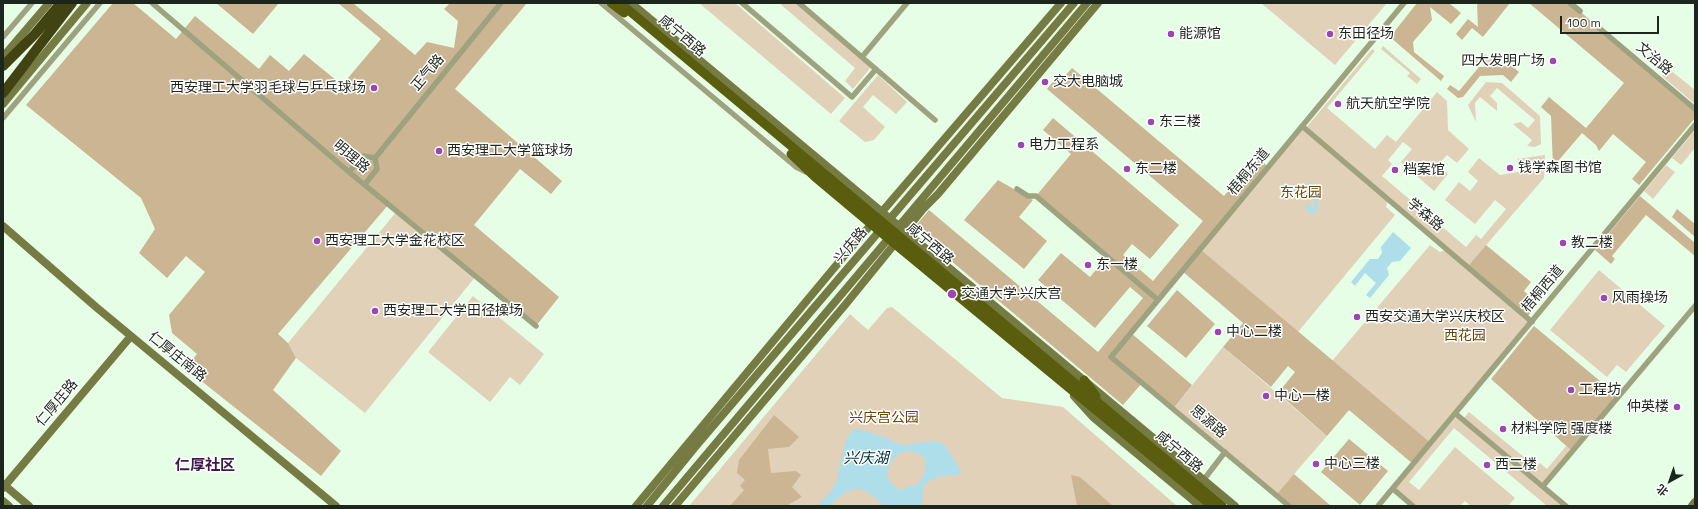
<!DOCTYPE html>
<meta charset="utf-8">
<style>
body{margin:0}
#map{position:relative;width:1698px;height:509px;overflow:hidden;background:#e5fee5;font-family:"Space Grotesk","Noto Sans SC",sans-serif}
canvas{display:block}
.frame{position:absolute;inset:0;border:4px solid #1d261d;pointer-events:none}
.north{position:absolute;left:1650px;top:461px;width:40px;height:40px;-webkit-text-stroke:3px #fff;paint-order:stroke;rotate:220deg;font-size:11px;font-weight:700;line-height:16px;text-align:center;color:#1d261d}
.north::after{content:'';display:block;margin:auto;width:14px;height:18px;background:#1d261d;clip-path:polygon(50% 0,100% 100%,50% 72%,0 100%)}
.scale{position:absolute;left:1560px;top:16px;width:99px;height:18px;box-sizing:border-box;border:2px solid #1d261d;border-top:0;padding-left:5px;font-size:12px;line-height:14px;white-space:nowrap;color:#1d261d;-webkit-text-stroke:3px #fff;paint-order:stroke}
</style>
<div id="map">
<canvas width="1698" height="509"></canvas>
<div class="frame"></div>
<div class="north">北</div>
<div class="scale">100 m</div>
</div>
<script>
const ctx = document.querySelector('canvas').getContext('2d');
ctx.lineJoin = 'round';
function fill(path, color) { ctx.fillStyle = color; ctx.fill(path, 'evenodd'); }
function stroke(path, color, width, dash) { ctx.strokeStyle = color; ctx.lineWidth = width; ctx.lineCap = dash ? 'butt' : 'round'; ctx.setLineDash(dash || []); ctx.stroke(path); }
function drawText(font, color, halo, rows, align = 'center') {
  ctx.font = font + ' "Space Grotesk","Noto Sans SC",sans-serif'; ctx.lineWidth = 3; ctx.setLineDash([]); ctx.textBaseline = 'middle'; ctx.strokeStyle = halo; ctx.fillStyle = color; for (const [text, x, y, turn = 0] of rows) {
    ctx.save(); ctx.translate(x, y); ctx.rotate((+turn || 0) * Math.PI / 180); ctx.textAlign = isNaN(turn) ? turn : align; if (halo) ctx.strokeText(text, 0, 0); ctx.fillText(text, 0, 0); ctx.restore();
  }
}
const green = new Path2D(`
 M699,3H735L845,98L831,114Z
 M779,3H799L872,66L853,89L845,81L855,68Z
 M1261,3H1387L1335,65Z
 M1383,46L1421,79L1417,84L1407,76L1410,73L1381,49Z
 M1372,49L1375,51L1327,108L1375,149L1387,135L1396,142L1437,92L1447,101L1448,130L1469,149L1457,163L1447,155L1438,165L1448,174L1434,191L1401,162L1412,149L1403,142L1388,160L1392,164L1382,176L1466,247L1476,235L1481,239L1506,209L1495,200L1475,224L1445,200L1459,182L1470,191L1478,181L1468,172L1479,158L1500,175L1530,170L1517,159L1545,155L1544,178L1468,266L1532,322L1431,443L1332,361L1430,245L1440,252L1447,249L1388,200L1386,207L1395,215L1298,332L1201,250L1302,126L1305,129Z
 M1485,54L1489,57L1492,55L1495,57L1497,55L1502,59L1499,62L1477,64L1471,59L1474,55L1477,58L1480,55L1483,57Z
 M1669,69L1695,90V104L1662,76Z
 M878,75L907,102L896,114L873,95L863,107L885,127L874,140L865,142L839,121Z
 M1486,82L1502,83L1540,116L1541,144L1535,147L1527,146L1532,140L1513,124L1521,122L1528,128L1535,120L1497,88L1490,96L1497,103V111L1480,97L1475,103L1476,122L1468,105Z
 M1695,130V148L1681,165L1672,158Z
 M1666,165L1675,172L1653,199L1644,191Z
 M397,211L476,276L365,413L296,358L288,343Z
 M1599,270L1665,326L1626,372L1617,365L1607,377L1550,330Z
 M473,296L544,354L520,385L510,377L490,402L428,352Z
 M892,307L1002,398L1063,407L1177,506H689L850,314L868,330L887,308Z
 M1223,347L1327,436L1276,495L1173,409Z
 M1469,412L1536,467L1540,463L1547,469L1566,446L1572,451L1543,486L1566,506H1547L1454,428L1409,482L1419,490L1455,447L1515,498L1508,506H1471L1465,501L1460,506H1413L1393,489L1458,415L1463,419Z`);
const forest = new Path2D(`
 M113,3H133L176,39L195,16L259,69L270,55L289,71L304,54L342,85L381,39L338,3H353L415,55L427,42L454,48L458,21L444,9L450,3H527L455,89L562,181L551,194L520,169L474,225L559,297L536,326L389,204L278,334L288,343L296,358L273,390L341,451L321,476L185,368L197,354L172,333L169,315L205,272L186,256L167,278L139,253L155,229L141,198L26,105Z
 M216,3H279L253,34Z
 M1417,3H1449L1461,13L1451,24L1430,7L1432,20L1413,42L1414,52L1444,76L1441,81L1390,37Z
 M1479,3H1510L1483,37L1472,28L1462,40L1456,34L1468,19L1478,27L1477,5Z
 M1529,3H1570L1695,109V118L1639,185L1632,179L1646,162L1613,134L1599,151L1596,145L1582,133L1553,167L1551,116L1541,107L1549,97L1586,128L1624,83Z
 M1512,66L1519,72L1511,82L1503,75L1480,76L1463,97L1458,98L1447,89L1450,85L1459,91L1479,67Z
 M1072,68L1224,196L1258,157L1268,167L1200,249L1431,443L1413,464L1349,410L1327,436L1278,393L1295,372L1288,366L1271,387L1223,347L1243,323L1182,271L1131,333L1192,385L1173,409L1142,383L1123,405L913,229L929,210L1098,352L1143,298L1130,287L1095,328L1038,280L1061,253L1090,277L1107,257L1036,196L1071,154L1043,130L1053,118L1179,225L1150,259L1132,244L1123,255L1153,281L1203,221L1047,89L1058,76L1062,79Z
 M998,180L1033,200L1019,217L1047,241L1024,269L964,220Z
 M1640,196L1695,243V256L1646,215L1612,256L1615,259L1611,264L1595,250Z
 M1677,209L1695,224V237L1672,217Z
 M1486,245L1531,282L1524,291L1538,304L1527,317L1468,266Z
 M1177,290L1215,324L1186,358L1147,326Z
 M1534,326L1618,396L1572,451L1491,379Z
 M774,415L799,437L789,447L768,449L771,473L796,471L801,475L792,487L802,497L786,506H730L744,490L740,486L745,480L737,473L739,460Z
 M1349,439L1388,471L1360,505L1321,472Z
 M1294,474L1331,506H1289L1276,495Z
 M1071,475L1080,477L1113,506H1077Z`);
const water = new Path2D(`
 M1311,182L1315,184V194L1319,200L1317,210L1313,214L1309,213L1305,208L1308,202L1311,208H1314C1316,198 1307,195 1307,186Z
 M1393,232L1411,248L1400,261L1392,262L1387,268L1389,275L1370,298L1366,295L1376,283L1365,273L1355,286L1351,282L1370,259H1378L1382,253L1381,247Z
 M855,429L866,431L894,441L893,443L905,445L929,441L940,442L945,445L961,471L959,474C947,477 930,474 924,487C922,493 923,500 922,506H883C862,483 851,484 830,506H817C822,500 830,494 834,487C842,472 840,439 855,429ZM908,451L921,455L925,459V472L918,484L899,490L887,479C888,464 893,454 908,451Z`);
const street = new Path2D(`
 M152,3L349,172L536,326
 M601,3L796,167L806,172
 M742,3L852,97L876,69
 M799,3L935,120
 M1570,3L1580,11
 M1598,27L1695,109
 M3,37L32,3
 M862,57L907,3
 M3,118L100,3
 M1302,126L1532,322
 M375,158L501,3
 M349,172L363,156L375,158L377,169L365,184
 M1017,189L1028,196H1036L1158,300
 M1456,414L1566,506
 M1202,482L1225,452
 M1543,486L1695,306
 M1393,489L1413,506
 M1289,506L1111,357L1404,3
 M1378,506L1695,125`);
const secondary = new Path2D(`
 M631,3L1235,506
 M3,57L49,3
 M3,104L87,3
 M3,226L96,307L336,506
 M1074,396L1094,418L1200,506
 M3,484L29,506
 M3,488L131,336
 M3,501L9,506
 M636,506L844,256L1061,3
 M647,506L696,446L1074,3
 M663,506L1087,3
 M675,506L845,305L923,209L938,194L1098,3
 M1692,506L1695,502`);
const primary = new Path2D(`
 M611,3L624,13
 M620,3L1222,506
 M791,154L815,177L895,244L1212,506
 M1084,380L1096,396`);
const highway = new Path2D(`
 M3,66L35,34L61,3
 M3,93L72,3`);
const markers = [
 [1171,34,4,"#9b46b4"],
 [1330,34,4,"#9b46b4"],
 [1553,61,4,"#9b46b4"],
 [1045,82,4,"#9b46b4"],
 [374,88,4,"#9b46b4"],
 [1338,104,4,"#9b46b4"],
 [1151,122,4,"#9b46b4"],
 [1021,145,4,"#9b46b4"],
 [439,151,4,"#9b46b4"],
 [1510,168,4,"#9b46b4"],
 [1127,169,4,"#9b46b4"],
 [1395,170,4,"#9b46b4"],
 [317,241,4,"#9b46b4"],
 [1563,243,4,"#9b46b4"],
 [1088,265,4,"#9b46b4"],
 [952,294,5,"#9b46b4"],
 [1604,298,4,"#9b46b4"],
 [375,311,4,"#9b46b4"],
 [1357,317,4,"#9b46b4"],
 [1218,332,4,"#9b46b4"],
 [1571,390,4,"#9b46b4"],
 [1266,396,4,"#9b46b4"],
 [1677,407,4,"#9b46b4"],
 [1503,429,4,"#9b46b4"],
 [1316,464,4,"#9b46b4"],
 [1487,465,4,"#9b46b4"]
];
const poiNames = [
 ["能源馆",1179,34],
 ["东田径场",1338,34],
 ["四大发明广场",1545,61,"right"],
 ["交大电脑城",1053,82],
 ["西安理工大学羽毛球与乒乓球场",366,88,"right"],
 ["航天航空学院",1346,104],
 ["东三楼",1159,122],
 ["电力工程系",1029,145],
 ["西安理工大学篮球场",447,151],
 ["钱学森图书馆",1518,168],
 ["东二楼",1135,169],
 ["档案馆",1403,170],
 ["西安理工大学金花校区",325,241],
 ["教二楼",1571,243],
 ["东一楼",1096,265],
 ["交通大学·兴庆宫",961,294],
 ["风雨操场",1612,298],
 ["西安理工大学田径操场",383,311],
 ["西安交通大学兴庆校区",1365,317],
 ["中心二楼",1226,332],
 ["工程坊",1579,390],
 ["中心一楼",1274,396],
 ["仲英楼",1669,407,"right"],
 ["材料学院 强度楼",1511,429],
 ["中心三楼",1324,464],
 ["西二楼",1495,465]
];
const streetNames = [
 ["咸宁西路",682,36,40],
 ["文治路",1654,59,40],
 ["正气路",428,73,-50],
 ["明理路",351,157,40],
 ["梧桐东道",1249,172,-50],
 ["学森路",1425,215,40],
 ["咸宁西路",930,244,40],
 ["兴庆路",851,246,-50],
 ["梧桐西道",1543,289,-50],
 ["仁厚庄南路",177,357,39],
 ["仁厚庄路",57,403,-50],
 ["思源路",1208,422,40],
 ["咸宁西路",1179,452,40]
];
const parkNames = [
 ["东花园",1301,193],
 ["西花园",1465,336],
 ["兴庆宫公园",884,418]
];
const waterNames = [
 ["兴庆湖",866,459]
];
const neighbourhoodNames = [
 ["仁厚社区",205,466]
];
fill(green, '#e2d1b9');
fill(forest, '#ccb593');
fill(water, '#addeea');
stroke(street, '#9fa27e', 5.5);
stroke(secondary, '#767a43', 8);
stroke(primary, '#5a5d0d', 9);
stroke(highway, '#414313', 10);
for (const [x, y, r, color] of markers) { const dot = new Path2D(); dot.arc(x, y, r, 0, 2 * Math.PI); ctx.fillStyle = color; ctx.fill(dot); stroke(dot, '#fff', 1.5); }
drawText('14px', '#1d261d', '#fff', poiNames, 'left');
drawText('14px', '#1d261d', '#fff', streetNames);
drawText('14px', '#67470b', '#fff', parkNames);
drawText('italic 15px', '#003039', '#fff', waterNames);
drawText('bold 15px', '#40184c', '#fff', neighbourhoodNames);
</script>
